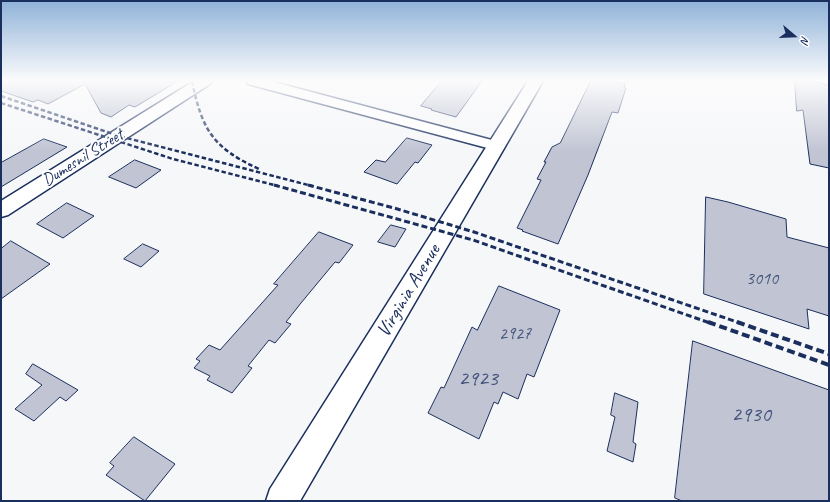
<!DOCTYPE html>
<style>
body{margin:0}
#map{position:relative;width:830px;height:502px;overflow:hidden;background:#f6f7f9;font-family:Caveat,sans-serif}
canvas{display:block}
.frame{position:absolute;inset:0;border:2px solid #1b2f5e;pointer-events:none}
.north{position:absolute;left:774px;top:16px;width:40px;height:40px;-webkit-text-stroke:3px #fff;paint-order:stroke;rotate:109deg;font-size:11px;font-weight:700;line-height:16px;text-align:center;color:#1b2f5e}
.north::after{content:'';display:block;margin:auto;width:14px;height:18px;background:#1b2f5e;clip-path:polygon(50% 0,100% 100%,50% 72%,0 100%)}
</style>
<div id="map">
<canvas width="830" height="502"></canvas>
<div class="frame"></div>
<div class="north">N</div>
</div>
<script>
const ctx = document.querySelector('canvas').getContext('2d');
ctx.lineJoin = 'round';
function fill(path, color) { ctx.fillStyle = color; ctx.fill(path, 'evenodd'); }
function stroke(path, color, width, dash) { ctx.strokeStyle = color; ctx.lineWidth = width; ctx.lineCap = dash ? 'butt' : 'round'; ctx.setLineDash(dash || []); ctx.stroke(path); }
function drawText(font, color, halo, rows, align = 'center') {
  ctx.font = font + ' Caveat,sans-serif'; ctx.lineWidth = 4; ctx.setLineDash([]); ctx.textBaseline = 'middle'; ctx.strokeStyle = halo; ctx.fillStyle = color; for (const [text, x, y, turn = 0] of rows) {
    ctx.save(); ctx.translate(x, y); ctx.rotate((+turn || 0) * Math.PI / 180); ctx.textAlign = isNaN(turn) ? turn : align; if (halo) ctx.strokeText(text, 0, 0); ctx.fillText(text, 0, 0); ctx.restore();
  }
}
const building = new Path2D(`
 M1,81H178L135,107L129,105L111,117L101,113L85,84L48,104L38,100L33,102L1,91Z
 M442,81H482L456,117L431,110L432,109L421,106Z
 M591,81H612L625,84L624,87L626,88L618,113L612,112L588,175L558,244L522,231L523,230L517,228L541,180L537,179L546,162H544L552,147L560,143Z
 M795,81H810L829,85V168L810,164L803,110L797,111Z
 M407,138L432,145L418,163L415,162L397,184L364,172L376,160L385,162Z
 M44,139L67,147L1,187V163Z
 M135,160L161,170L136,188L109,177Z
 M706,197L728,202L786,219L787,237L829,248V316L807,309L809,329L704,294Z
 M67,203L94,216L63,238L37,224Z
 M391,225L406,229L395,247L378,242Z
 M319,232L353,245L339,263L335,262L301,303L286,322L291,324L275,343L269,340L248,366L252,368L232,393L207,380L210,376L194,368L200,361L196,359L209,345L220,350L278,285L274,284Z
 M11,241L50,264L1,299V249Z
 M143,244L159,251L141,267L124,259Z
 M499,286L560,310L534,377L527,374L518,399L503,392L498,404L494,402L479,439L428,413L441,387L444,388L472,327L477,330Z
 M693,341L829,390V501H682L675,498Z
 M33,364L78,390L66,401L60,397L34,421L15,409L42,385L26,374Z
 M615,393L638,402L633,442L636,444L633,462L607,451L615,417L611,415Z
 M134,437L175,464L145,501L106,475L114,466L110,463Z`);
const minor = new Path2D(`
 M247,81H270L503,143L505,146L503,149L497,151L491,149L248,84Z`);
const major = new Path2D(`
 M194,81H212L210,84L8,215L1,217V201Z
 M528,81H543L300,501H266L270,489Z`);
const railFar2 = new Path2D(`
 M192,81C202,130 213,148 259,169
 M1,96L119,136L312,186
 M1,103L173,159L278,186`);
const railFar1 = new Path2D(`
 M274,185L473,240L710,323
 M308,185L394,208L474,232L740,323`);
const rail = new Path2D(`
 M708,322L829,365
 M737,322L829,354`);
const farStreetnames = [
 ["Dumesnil Street",83,158,-32]
];
const numberNames = [
 ["3010",762,279],
 ["2927",515,334]
];
const streetNames = [
 ["Virginia Avenue",409,291,-59]
];
const nearNumbernames = [
 ["2923",478,379],
 ["2930",751,415]
];
fill(building, '#c0c4d3');
stroke(building, '#1b2f5e', 1);
stroke(minor, '#1b2f5e', 3);
stroke(major, '#1b2f5e', 3);
fill(minor, '#fff');
fill(major, '#fff');
stroke(railFar2, '#1b2f5e', 2.5, [4.5, 2.5]);
stroke(railFar1, '#1b2f5e', 3, [6, 3]);
stroke(rail, '#1b2f5e', 4, [8, 4]);
const sky = ctx.createLinearGradient(0, 0, 0, 152);
sky.addColorStop(0, '#8fb2d8');
sky.addColorStop(0.53, '#fbfbfc');
sky.addColorStop(1, '#fbfbfc00');
ctx.fillStyle = sky;
ctx.fillRect(0, 0, 830, 152);
drawText('17px', '#1b2f5e', '#fff', farStreetnames);
drawText('18px', '#44547b', null, numberNames);
drawText('20px', '#1b2f5e', '#fff', streetNames);
drawText('22px', '#44547b', null, nearNumbernames);
</script>
